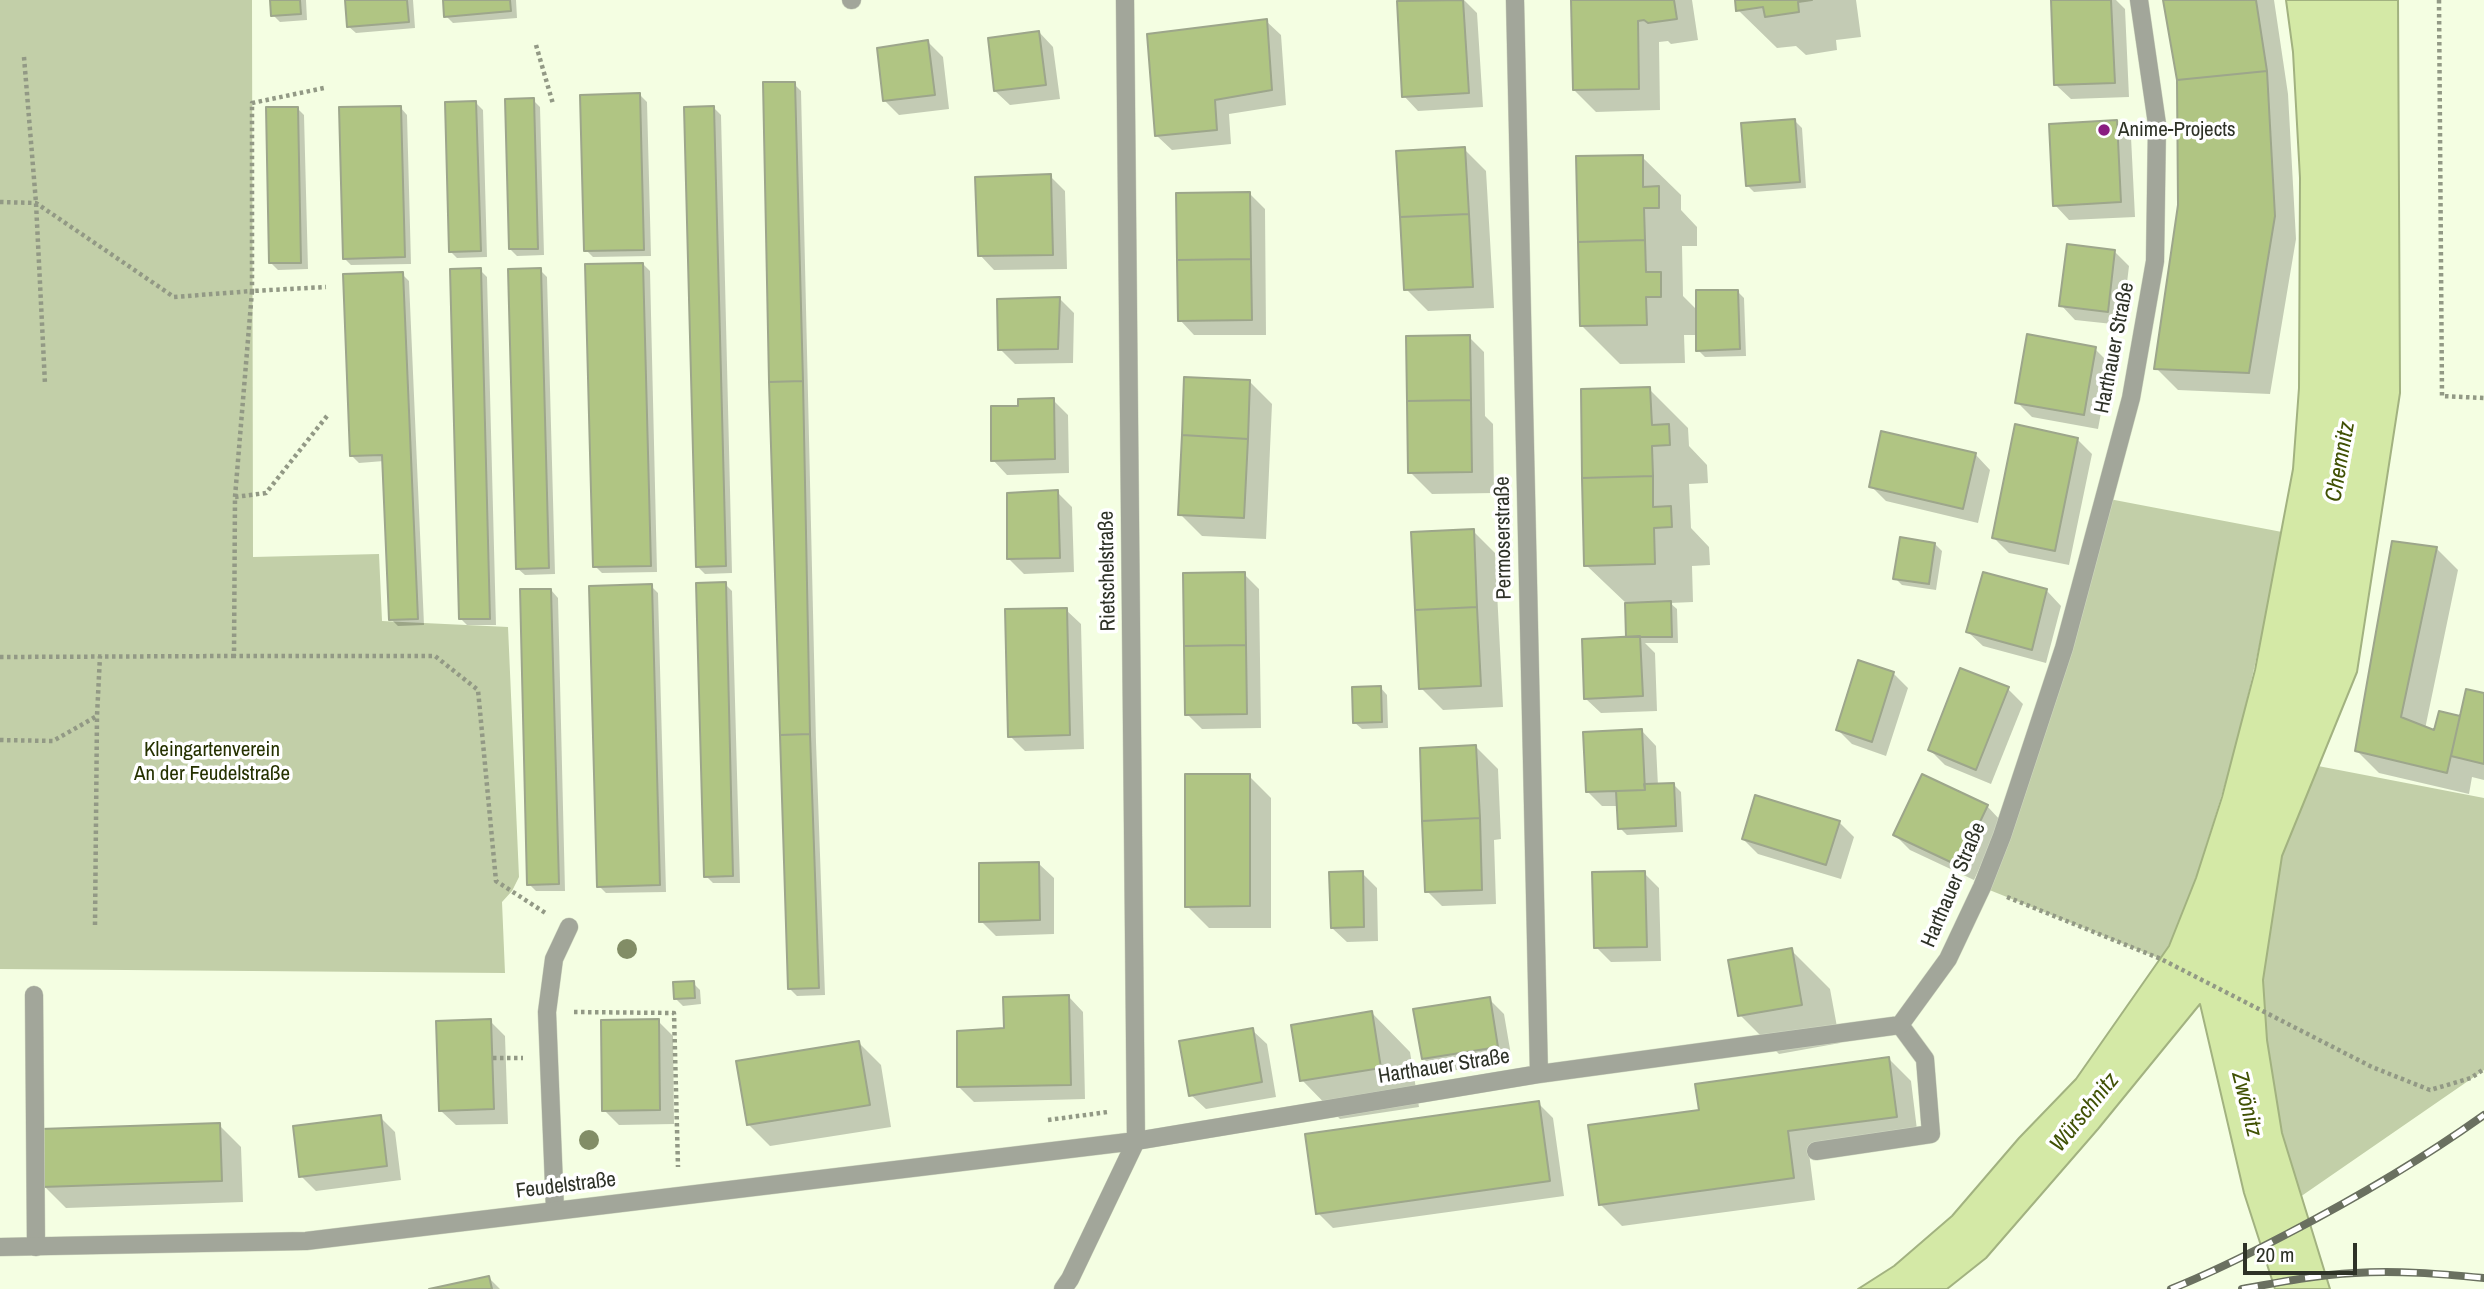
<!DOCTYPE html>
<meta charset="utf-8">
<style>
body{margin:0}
#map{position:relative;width:2484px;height:1289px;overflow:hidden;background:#f4fee2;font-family:"Archivo Narrow",sans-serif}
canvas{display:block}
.scale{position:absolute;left:2243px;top:1243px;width:114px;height:32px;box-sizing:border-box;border:4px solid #2e3227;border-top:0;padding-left:9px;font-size:21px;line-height:24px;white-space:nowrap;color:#2e3227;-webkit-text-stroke:5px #fff;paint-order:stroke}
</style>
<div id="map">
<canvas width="2484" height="1289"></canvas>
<div class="scale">20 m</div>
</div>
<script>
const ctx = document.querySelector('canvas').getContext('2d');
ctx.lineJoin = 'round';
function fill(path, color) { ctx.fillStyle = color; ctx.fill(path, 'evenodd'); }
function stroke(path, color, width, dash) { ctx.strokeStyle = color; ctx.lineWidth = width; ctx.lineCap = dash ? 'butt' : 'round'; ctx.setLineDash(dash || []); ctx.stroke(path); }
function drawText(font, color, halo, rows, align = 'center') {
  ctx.font = font + ' "Archivo Narrow",sans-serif'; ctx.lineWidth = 7; ctx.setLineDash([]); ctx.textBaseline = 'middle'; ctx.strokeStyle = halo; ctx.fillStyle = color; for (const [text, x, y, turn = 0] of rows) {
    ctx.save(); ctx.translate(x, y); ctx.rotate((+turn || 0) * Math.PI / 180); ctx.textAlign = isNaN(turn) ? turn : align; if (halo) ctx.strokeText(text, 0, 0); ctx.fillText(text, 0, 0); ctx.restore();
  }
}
const green = new Path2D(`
 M0,0H252L253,557L379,554L382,621L508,627L519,877L512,891L502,902L505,973L0,969Z
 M2104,498L2282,532C2262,636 2241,739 2208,839C2195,880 2184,922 2161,959L1982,887Z
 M2318,766L2484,798V1070L2300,1197L2282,1133L2267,1040L2263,980L2282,856Z`);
const water = new Path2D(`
 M2286,0H2398L2400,393L2357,672L2282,856L2263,980L2267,1040L2282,1133L2330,1289H2275L2244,1193L2200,1004L2098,1129L1986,1258L1947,1289H1858L1894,1266L1952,1216L2019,1138L2076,1079L2169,946L2196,878L2222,797L2255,670L2293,469L2299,388L2300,178L2293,52Z`);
const shadow = new Path2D(`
 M272,0H306L307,20L280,22L273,15Z
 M346,0H413L415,28L356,33L348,26Z
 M445,0H516L517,18L453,23L446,16Z
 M1439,0H1464L1477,13L1483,107L1418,111L1404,96L1398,2Z
 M1573,0H1692L1698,40L1671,44L1668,41L1659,42L1660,110L1596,112L1574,90Z
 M1737,0H1856L1861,37L1836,40L1837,50L1806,55L1796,46L1777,48L1738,10Z
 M2053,0H2116L2125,9L2129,97L2071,99L2056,85Z
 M2165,0H2274L2288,94L2296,239L2270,394L2178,390L2156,368L2179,205V80Z
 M1266,21L1281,35L1286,105L1229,114L1231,144L1172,150L1157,136Z
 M1039,32L1053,47L1060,99L1010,105L995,91Z
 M928,42L943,57L949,109L899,115L884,100Z
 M794,84L801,91L816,742L825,995L797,996L790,989Z
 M640,95L647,102L651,256L593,257L586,250Z
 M533,100L540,107L544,255L517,256L510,249Z
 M476,103L483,110L487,257L457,258L450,251Z
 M400,107L407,115L411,264L351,265L344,258Z
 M297,108L304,115L308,269L278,270L271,263Z
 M714,108L721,115L732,573L705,574L698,567Z
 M1795,121L1802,128L1806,188L1754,192L1747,185Z
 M2116,122L2131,137L2135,217L2069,220L2055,205Z
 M1464,149L1486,171L1494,308L1428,311L1406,289Z
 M1642,157L1681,195V210L1697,227V246H1682L1683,296L1698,311L1737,291L1744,298L1746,356L1705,357L1698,350V335H1684L1685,363L1620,364L1582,326Z
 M1050,176L1065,191L1067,269L994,270L980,255Z
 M1250,194L1265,209L1266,335H1194L1180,320Z
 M2114,251L2129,266L2122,325L2075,320L2061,305Z
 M643,264L650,271L657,572L602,573L595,566Z
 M480,270L487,277L496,625H467L460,618Z
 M540,270L547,277L555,574L525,575L517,568Z
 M402,274L409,281L424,625L398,626L391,619L384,461L359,463L352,456Z
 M1059,298L1074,313L1073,363L1015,364L1000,349Z
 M1469,337L1484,352L1485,416L1493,424L1494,493L1432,494L1410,472Z
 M2095,349L2110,364L2098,429L2032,417L2017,402Z
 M1250,382L1272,404L1266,539L1202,536L1180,514Z
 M1649,389L1688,428L1689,446L1707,465L1708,483L1689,484L1691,528L1709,547L1710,565L1692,566L1693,602L1670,603L1677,609L1678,643H1645L1655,653L1657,711L1601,713L1586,699L1630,639L1627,604L1586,565Z
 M1053,400L1068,415L1069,473L1007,475L993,460L1020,408Z
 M1883,433L1976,455L1990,470L1978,523L1886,501L1871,486Z
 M2077,439L2092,454L2069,565L2009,553L1994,538Z
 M1057,492L1072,507L1074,572L1024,574L1009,559Z
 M1473,531L1495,553L1503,707L1443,710L1421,688Z
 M1935,544L1942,551L1936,590L1902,585L1895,578Z
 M2436,548L2458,570L2425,729L2435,733L2461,718L2484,695V780L2472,777L2469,794L2379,773L2357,751Z
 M1244,574L1259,589L1261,728L1202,729L1187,714Z
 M1984,574L2047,591L2061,606L2046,663L1983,646L1968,632Z
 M725,584L732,591L740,883H713L706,876Z
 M651,586L658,593L666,892L606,893L599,886Z
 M551,590L558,598L565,891H536L529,884Z
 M1066,610L1081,624L1084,749L1025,751L1010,736Z
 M1893,673L1908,688L1886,756L1852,744L1838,730Z
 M1380,687L1387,695L1388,728L1362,729L1354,722Z
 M2008,689L2023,704L1991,784L1945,765L1930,750Z
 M1642,731L1656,746L1658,786L1674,785L1681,792L1683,832L1627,835L1620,828L1618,806H1602L1588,792Z
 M1476,747L1498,769L1501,839L1494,840L1496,904L1442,906L1427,891Z
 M1249,776L1271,798V928H1209L1187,906Z
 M1987,806L2001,821L1974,880L1910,850L1895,835Z
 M1839,822L1854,837L1841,879L1758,854L1743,839Z
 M1039,864L1054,878V934L996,936L981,921Z
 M1362,873L1377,888L1378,941L1347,942L1332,928Z
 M1644,873L1659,888L1661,961L1611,962L1596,947Z
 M1791,950L1830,989L1840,1043L1779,1054L1740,1015Z
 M693,983L700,990L701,1004L683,1006L676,999Z
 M1069,997L1083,1012L1085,1099L974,1102L959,1087L1006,1029Z
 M1489,999L1504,1014L1512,1061L1438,1073L1423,1058Z
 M1372,1013L1410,1052L1419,1107L1340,1119L1302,1080Z
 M490,1021L505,1036L508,1124L456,1125L441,1111Z
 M658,1021L673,1036L674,1124L619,1125L604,1110Z
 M1252,1030L1267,1044L1276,1097L1206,1109L1191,1095Z
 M859,1043L881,1065L891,1127L770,1146L748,1124Z
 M1889,1059L1911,1081L1918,1138L1809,1153L1815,1200L1622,1226L1600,1204L1701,1112Z
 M1538,1103L1553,1118L1564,1196L1333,1228L1318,1213Z
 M380,1117L395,1132L401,1180L316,1191L301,1176Z
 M219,1125L241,1147L243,1202L66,1208L44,1186Z
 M489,1278L500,1289H436Z`);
const building = new Path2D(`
 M270,0H300L301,14L271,16Z
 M345,0H407L409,22L347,27Z
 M443,0H510L511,11L444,17Z
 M1463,0L1469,93L1402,97L1397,1Z
 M1571,0H1674L1677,19L1648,23L1644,20L1638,21L1639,89L1573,90Z
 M1735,0H1812L1798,2L1799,12L1765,17L1763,7L1736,11Z
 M2051,0H2111L2115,83L2054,85Z
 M2163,0H2256L2267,71L2177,80Z
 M1267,19L1272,90L1215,100L1217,130L1155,136L1147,34Z
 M1039,31L1046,85L994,91L988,38Z
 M928,40L935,95L883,101L877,48Z
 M2267,71L2275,216L2249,373L2154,369L2178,205L2177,80Z
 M763,82H795L803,381L769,382Z
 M640,93L644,250L584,251L580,95Z
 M534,98L538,249H509L505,99Z
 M476,101L481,251L449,252L445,102Z
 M401,106L405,257L343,259L339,107Z
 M714,106L726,566L696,567L684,107Z
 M266,107H298L301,263H269Z
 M1795,119L1800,182L1746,186L1741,123Z
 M2117,120L2121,202L2053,206L2049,124Z
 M1465,147L1469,214L1400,217L1396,151Z
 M1643,155V187L1659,186V208H1644L1645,240L1578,242L1576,156Z
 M1051,174L1053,255L978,256L975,177Z
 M1250,192L1251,259L1177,260L1176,193Z
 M1469,214L1473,287L1404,290L1400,217Z
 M1645,240L1646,272H1661V297H1646L1647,325L1580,326L1578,242Z
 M2067,244L2115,250L2108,312L2059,306Z
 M1251,259L1252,320L1178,321L1177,260Z
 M643,263L651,566L593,567L585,264Z
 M481,268L490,619H459L450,269Z
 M541,268L549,568L516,569L508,269Z
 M403,272L418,619L389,620L382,455L350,456L343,274Z
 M1696,290H1738L1740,349L1696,351Z
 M1060,297L1058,349L998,350L997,299Z
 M2027,334L2096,347L2084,415L2015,403Z
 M1470,335L1471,400L1407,401L1406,336Z
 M1184,377L1250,380L1248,439L1182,435Z
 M803,381L810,734L780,735L769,382Z
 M1650,387L1652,425L1669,424L1670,445L1652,446L1653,476L1582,478L1581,389Z
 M1054,398L1055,459L991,461V406H1018V399Z
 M1471,400L1472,472L1408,473L1407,401Z
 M2015,424L2078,438L2055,551L1992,538Z
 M1881,431L1976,453L1963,509L1869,487Z
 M1182,435L1248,439L1244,518L1178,515Z
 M1653,476V507L1671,506L1672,527L1654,528L1655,564L1584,566L1582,478Z
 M1058,490L1060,558L1007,559V493Z
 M1474,529L1477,607L1415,610L1411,532Z
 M1900,537L1935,543L1929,584L1893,579Z
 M2392,541L2437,547L2401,717L2434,730L2439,711L2460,716L2447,773L2355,751Z
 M1245,572L1246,645L1184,646L1183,573Z
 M1983,572L2047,589L2032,650L1966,632Z
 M726,582L733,876L704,877L696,583Z
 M652,584L660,885L597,887L589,586Z
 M520,589H551L559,884L527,885Z
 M1671,601L1672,637H1626L1625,603Z
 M1477,607L1481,686L1419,689L1415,610Z
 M1067,608L1070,735L1008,737L1005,609Z
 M1640,636L1643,696L1584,699L1582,639Z
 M1246,645L1247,714L1185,715L1184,646Z
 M1858,660L1894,672L1872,742L1836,730Z
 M1960,668L2009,687L1976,770L1928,750Z
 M1381,686L1382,722L1353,723L1352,687Z
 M2466,689L2484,693V764L2451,756Z
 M1642,729L1645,790L1586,792L1583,732Z
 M810,734L819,988L788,989L780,735Z
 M1476,745L1480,818L1422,821L1420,748Z
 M1185,774H1250V906L1185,907Z
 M1922,774L1988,805L1959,866L1893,835Z
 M1674,783L1676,826L1618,829L1616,791L1645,790L1644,784Z
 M1755,795L1840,821L1826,865L1742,839Z
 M1480,818L1482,890L1425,892L1422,821Z
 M1039,862L1040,920L979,922V863Z
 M1363,871L1364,927L1331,928L1329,872Z
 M1645,871L1647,947L1594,948L1592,872Z
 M1792,948L1802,1005L1738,1016L1728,960Z
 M694,981L695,998L674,999L673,982Z
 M1069,995L1071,1085L957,1087V1031L1004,1028L1003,997Z
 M1490,997L1498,1047L1422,1059L1413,1009Z
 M1372,1011L1381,1068L1300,1081L1291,1025Z
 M491,1019L494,1109L439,1111L436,1021Z
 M659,1019L660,1110L602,1111L601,1020Z
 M1253,1028L1262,1082L1189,1096L1179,1041Z
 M859,1041L870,1105L747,1125L736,1061Z
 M1889,1057L1897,1117L1788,1131L1794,1178L1599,1205L1588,1125L1699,1110L1695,1084Z
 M1539,1101L1550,1181L1316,1214L1305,1134Z
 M381,1115L387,1166L299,1177L293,1126Z
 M220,1123L222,1181L42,1187L40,1129Z
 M489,1276L492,1289H429Z`);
const path = new Path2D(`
 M2439,0L2442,396L2484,398
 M536,45L553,104
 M24,57L36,203L45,384
 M0,202L36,203L174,297L252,291V103L324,88
 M327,416L266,493L235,497L234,656H435L478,690L496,881L547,914
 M235,497L252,291L326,287
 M0,657L234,656
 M0,740L53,741L97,716L100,656
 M2007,897L2161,959L2372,1067L2430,1090L2471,1078L2484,1069
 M95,925L97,716
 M574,1012L674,1013L678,1167
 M493,1058H523
 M1048,1120L1108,1112`);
const service = new Path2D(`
 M851,0H852
 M34,995L36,1247
 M1816,1151L1931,1134L1925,1059L1900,1025
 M555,1210L547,1012L554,959L569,927`);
const minor = new Path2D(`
 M1515,0L1539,1074
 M0,1247L306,1241L1136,1141L1125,0
 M1063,1289L1070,1279L1136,1141L1539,1074L1900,1025L1948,959L1982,887L2002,836L2064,648L2131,398L2155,261L2157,124L2139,0`);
const rail = new Path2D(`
 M2171,1289C2211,1273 2249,1254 2287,1234C2356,1198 2421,1160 2484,1115
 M2242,1289C2280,1282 2317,1275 2355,1273C2397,1270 2441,1274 2484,1278`);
const trees = [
 [627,949],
 [589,1140]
];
const markers = [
 [2104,130,7,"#8a1c80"]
];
const poiNames = [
 ["Anime-Projects",2118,130]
];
const streetNames = [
 ["Harthauer Straße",2115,348,-79],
 ["Permoserstraße",1504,538,-91],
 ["Rietschelstraße",1108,571,-91],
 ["Harthauer Straße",1954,885,-67],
 ["Harthauer Straße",1444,1067,-9],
 ["Feudelstraße",566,1186,-7]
];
const parkNames = [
 ["Kleingartenverein",212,750],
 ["An der Feudelstraße",212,774]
];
const waterNames = [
 ["Chemnitz",2341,462,-80],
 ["Zwönitz",2246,1104,76],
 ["Würschnitz",2085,1113,-51]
];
fill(green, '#c2cfa8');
fill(water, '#d4e9a6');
stroke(water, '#a2b280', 2);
fill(shadow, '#0003');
fill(building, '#b0c583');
stroke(building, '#9da68b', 2);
stroke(service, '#d0d9c0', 19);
stroke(minor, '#d0d9c0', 19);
stroke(path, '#929985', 4.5, [3.5, 3.5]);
stroke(service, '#a2a69a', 18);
stroke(minor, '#a2a69a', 18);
stroke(rail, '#6a7060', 8);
stroke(rail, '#fff', 5, [16]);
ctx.fillStyle = '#828d66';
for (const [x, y] of trees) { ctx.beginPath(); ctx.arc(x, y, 10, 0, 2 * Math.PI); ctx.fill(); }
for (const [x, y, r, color] of markers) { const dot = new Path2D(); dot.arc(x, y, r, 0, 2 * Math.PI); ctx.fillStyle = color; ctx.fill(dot); stroke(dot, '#fff', 2.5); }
drawText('21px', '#2e3227', '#fff', poiNames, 'left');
drawText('21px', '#2e3227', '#fff', streetNames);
drawText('21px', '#253100', '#fff', parkNames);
drawText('italic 23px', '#405104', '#fff', waterNames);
</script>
